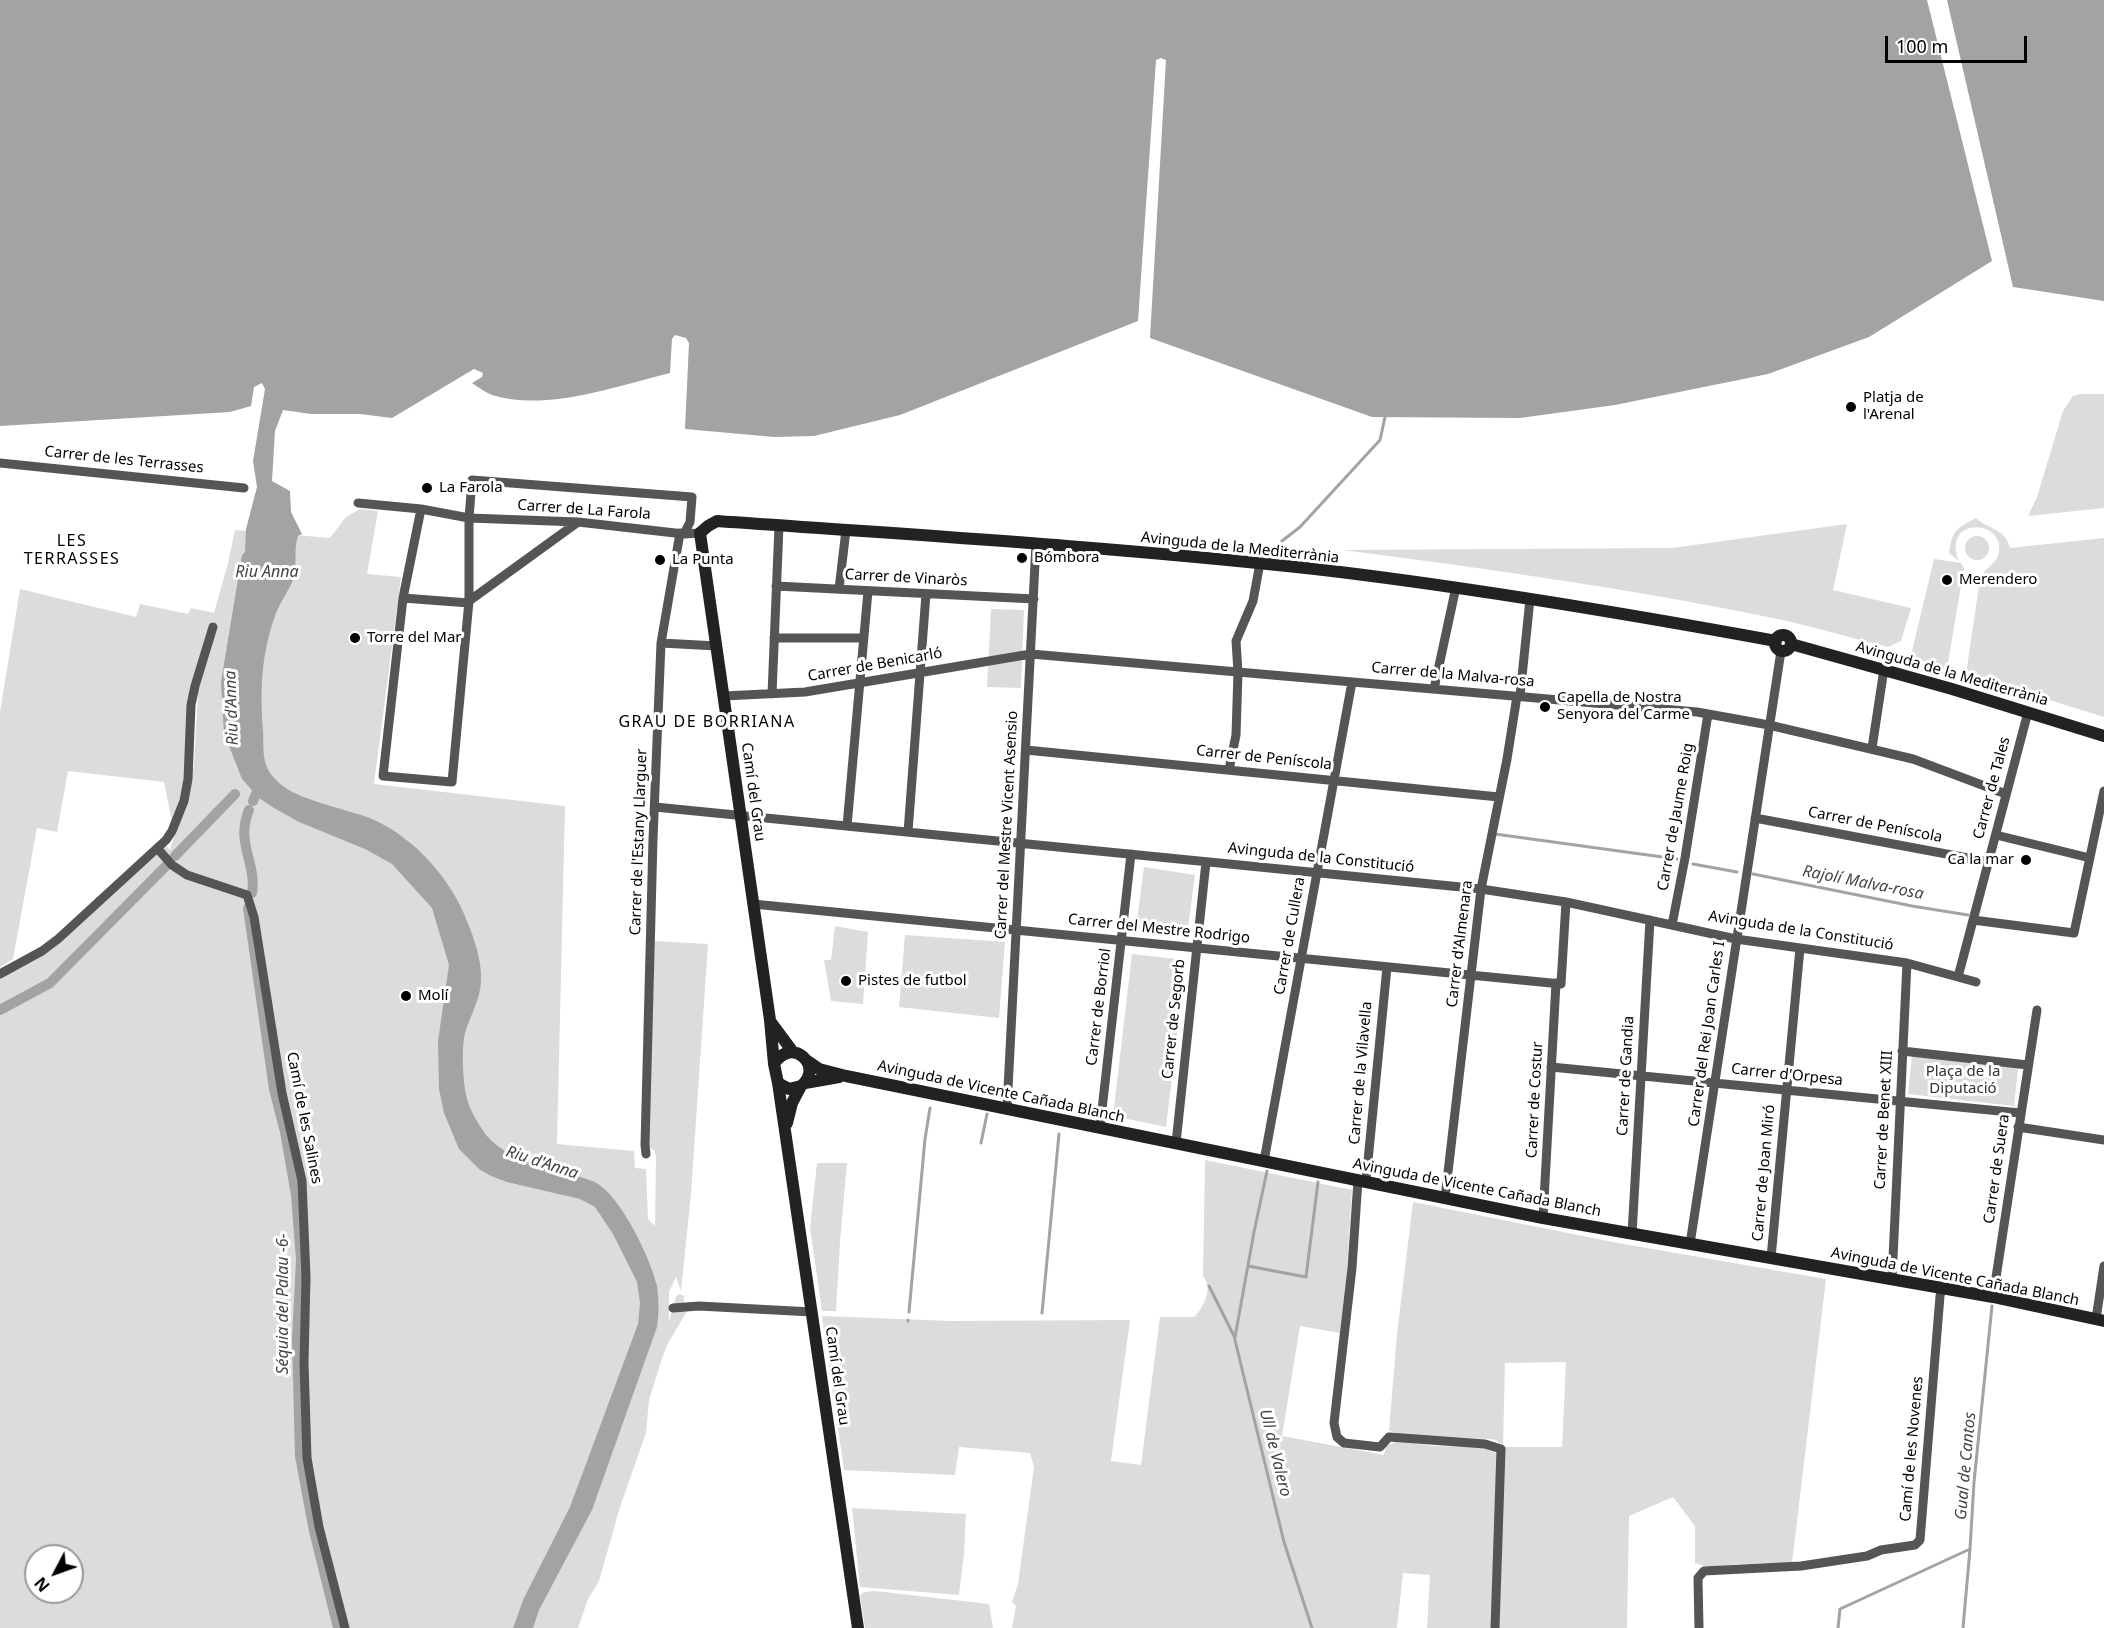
<!DOCTYPE html>
<meta charset="utf-8">
<style>
body{margin:0}
#map{position:relative;width:2104px;height:1628px;overflow:hidden;background:#fff;font-family:"Noto Sans",sans-serif}
canvas{display:block}
.north{position:absolute;left:24px;top:1544px;width:60px;height:60px;box-sizing:border-box;background:#fff;border:2px solid #999;border-radius:50%;rotate:229deg;font-size:16px;font-weight:700;line-height:24px;text-align:center;color:#000}
.north::after{content:'';display:block;margin:auto;width:21px;height:27px;background:#000;clip-path:polygon(50% 0,100% 100%,50% 72%,0 100%)}
.scale{position:absolute;left:1885px;top:36px;width:142px;height:27px;box-sizing:border-box;border:3px solid #000;border-top:0;padding-left:8px;font-size:18px;line-height:21px;white-space:nowrap;color:#000;-webkit-text-stroke:4px #fff;paint-order:stroke}
</style>
<div id="map">
<canvas width="2104" height="1628"></canvas>
<div class="north">N</div>
<div class="scale">100 m</div>
</div>
<script>
const ctx = document.querySelector('canvas').getContext('2d');
ctx.lineJoin = 'round';
function fill(path, color) { ctx.fillStyle = color; ctx.fill(path, 'evenodd'); }
function stroke(path, color, width, dash) { ctx.strokeStyle = color; ctx.lineWidth = width; ctx.lineCap = dash ? 'butt' : 'round'; ctx.setLineDash(dash || []); ctx.stroke(path); }
function drawText(font, color, halo, rows, align = 'center') {
  ctx.font = font + ' "Noto Sans",sans-serif'; ctx.lineWidth = 6; ctx.setLineDash([]); ctx.textBaseline = 'middle'; ctx.strokeStyle = halo; ctx.fillStyle = color; for (const [text, x, y, turn = 0] of rows) {
    ctx.save(); ctx.translate(x, y); ctx.rotate((+turn || 0) * Math.PI / 180); ctx.textAlign = isNaN(turn) ? turn : align; if (halo) ctx.strokeText(text, 0, 0); ctx.fillText(text, 0, 0); ctx.restore();
  }
}
const green = new Path2D(`
 M2080,394H2104V508L2028,516L2037,497L2063,411L2073,396Z
 M360,509L378,511L367,574L401,577L374,784L565,806L557,1144L634,1151L635,1168L646,1169L648,1219L655,1226L656,1156L654,1150L648,1147L655,941L708,944L691,1194L681,1291L676,1277L669,1292V1322L676,1297L679,1294L684,1296V1302L688,1305L686,1313L668,1343L662,1358L649,1400L646,1433L620,1507L599,1581L588,1599L578,1628H0V975L42,952L165,844L170,850L173,839L187,800L194,766L198,692L208,652L213,619L189,696L182,799L172,822L164,782L68,771L57,832L37,828L13,959L0,967V712L20,589L136,617L140,604L188,614L191,608L214,613L228,563L235,530L330,538L346,517ZM36,1556H72V1592H36Z
 M1976,518C1988,529 2006,529 2010,548L2104,538V717L1966,674L1980,579C1984,568 1997,564 1999,552C2004,518 1941,517 1959,561L1949,553C1952,530 1957,528 1976,518Z
 M1847,524L1833,590L1911,608L1901,641L1888,647C1851,638 1815,627 1778,619C1634,589 1489,569 1343,550L1672,548Z
 M1965 548a12 12 0 1 1 24 0a12 12 0 1 1-24 0Z
 M1934,559L1961,563L1964,568L1947,669L1917,659L1912,651Z
 M991,609L1024,610L1021,688L987,687Z
 M1144,867L1195,875L1187,935L1136,928Z
 M835,926L868,932L863,1004L831,1001L824,960H831Z
 M905,935L1005,942L999,1018L899,1007Z
 M1132,954L1186,960L1166,1127L1113,1116Z
 M1912,1056L2018,1068L2014,1106L1908,1094Z
 M1205,1160L1352,1190L1346,1285L1340,1333L1300,1326L1282,1436L1384,1455L1386,1446L1398,1441L1433,1446L1484,1447L1497,1454L1492,1628H1427L1430,1575L1403,1573L1397,1628H1012L1016,1606L1012,1602L1018,1584L1034,1467L1030,1453L959,1447L955,1475L844,1470L822,1316L951,1321L1130,1320L1111,1461L1141,1465L1160,1317H1194C1201,1311 1210,1294 1207,1285C1207,1281 1204,1278 1203,1275Z
 M817,1163H847L840,1242L836,1311H822L810,1228Z
 M1413,1202L1618,1243L1826,1279L1792,1563L1739,1564L1707,1567L1695,1563V1526L1673,1497L1629,1516L1627,1628H1499L1504,1447H1562L1566,1362L1505,1363L1503,1446L1496,1440L1490,1439L1415,1437L1389,1431L1397,1334Z
 M852,1508L966,1514L964,1553L959,1595L860,1587Z
 M875,1591L989,1604L993,1628H865L860,1595L864,1592Z`);
const water = new Path2D(`
 M0,0H1927L1992,261L1869,337L1768,374L1615,405L1520,418L1372,417L1150,338L1166,60L1161,58L1156,60L1138,321L900,415L814,436L774,437L685,429L689,343L686,338L675,335L672,339L670,373C617,386 546,412 492,395C485,392 478,387 472,383L482,377L483,373L474,369L392,418L360,414H311L283,410L275,431L272,481L290,491L291,512L302,534L298,536C293,551 298,565 293,580C288,592 279,604 275,616C261,655 260,691 263,731C264,750 261,764 275,779C290,795 313,800 334,807C346,811 360,814 372,819C414,837 451,879 467,921C474,938 482,961 481,980C481,998 470,1016 465,1033C461,1050 463,1082 467,1099C470,1111 479,1125 486,1135C513,1166 556,1167 592,1181C619,1191 651,1259 657,1286C659,1300 659,1313 657,1327L592,1510L539,1610L533,1628H513L524,1598L570,1507L638,1324L640,1303L637,1282L613,1234L595,1207L580,1199L507,1182L491,1176L479,1169L459,1149L444,1113L439,1089L438,1041L449,965L432,908L392,864L365,849L299,822L274,808L259,798L242,779L224,733L221,682L242,555L245,552L246,529L257,487L253,461L265,389L262,383L254,387L251,406L230,412L0,426Z
 M1947,0H2104V301L2013,287Z`);
const stream = new Path2D(`
 M1282,541L1300,527L1380,440L1385,417
 M1495,834L1677,859
 M1693,864L1737,872
 M1753,874L1912,906L1968,915
 M981,1143L987,1114
 M1248,1266L1306,1277L1318,1182
 M1209,1286L1234,1336L1284,1542L1312,1628
 M909,1312L925,1139L930,1108
 M1042,1313L1059,1134
 M908,1321V1320
 M1235,1337L1254,1232L1267,1171
 M1838,1628L1840,1609L1970,1549
 M1963,1628L1970,1549L1974,1482L1992,1306`);
const canal = new Path2D(`
 M253,801L261,782
 M249,810C235,843 257,863 252,893
 M175,856L235,794
 M248,908L274,1089L285,1132L296,1195L301,1259L297,1339L300,1456L314,1531L338,1628
 M0,1010L50,983L166,866`);
const street = new Path2D(`
 M0,463L244,488
 M358,503L421,509L469,518L578,522L684,534L700,533
 M421,509L403,598L383,776L452,782L469,601V518L472,480L692,497L690,522L684,534
 M776,586L1034,599
 M839,589L846,530
 M403,598L469,603
 M469,601L578,522
 M774,638H864
 M661,643L717,646
 M1434,689L1456,587
 M772,694L779,526
 M724,696L805,692L1031,654L1697,712L1769,725L1913,759L2006,794
 M1520,696L1530,599
 M1872,748L1884,669
 M1026,750L1499,797
 M1229,770L1236,735L1238,672L1236,641L1253,601L1260,563
 M655,807L1481,889L1566,902L1736,939L1907,963L1976,982
 M1755,818L1989,862
 M847,826L868,591
 M908,832L926,594
 M1996,835L2090,858
 M157,848L172,865L187,875L247,895L254,917L282,1093L302,1181L306,1277L304,1363L307,1458L319,1527L345,1628
 M753,904L1561,984L1566,902
 M1973,920L2074,933L2104,791
 M1672,925L1685,858L1708,714
 M0,974L42,951L58,939L166,840L172,831L184,801L188,779L191,705L195,686L213,627
 M1958,977L2028,712
 M1902,1051L2028,1065
 M1551,1067L2020,1113
 M1007,1108L1036,544
 M1100,1127L1131,854
 M2018,1127L2104,1140
 M1176,1143L1206,862
 M646,1154L645,1145L653,839L661,643L680,533
 M1264,1161L1352,682
 M1358,1180L1352,1268L1334,1423L1337,1437L1344,1443L1380,1447L1389,1437L1485,1444L1501,1449L1495,1628
 M1366,1181L1387,967
 M1445,1198L1481,889L1507,759L1517,696
 M1543,1218L1556,983
 M1632,1234L1650,920
 M1690,1244L1781,651
 M1771,1258L1800,948
 M1892,1279L1907,963
 M1993,1297L2037,1010
 M673,1308L699,1306L812,1312
 M2096,1319L2104,1266
 M1699,1628L1698,1578L1704,1571L1801,1566L1867,1556L1881,1550L1915,1545L1920,1540L1940,1296L1942,1288`);
const secondary = new Path2D(`
 M1775 643a8 8 0 1 1 16 0a8 8 0 1 1-16 0Z
 M1791,644L1952,689L2104,736
 M770,1021L793,1052
 M806,1060L819,1069L846,1076L1543,1218L1993,1297L2104,1321
 M774,1064C792,1035 825,1067 801,1086L789,1089L778,1083L774,1064L770,1020L700,533L708,526L717,521C916,535 1116,547 1315,569C1469,587 1623,613 1776,641
 M778,1083L858,1628
 M805,1083L839,1077
 M787,1123L792,1103L801,1086`);
const markers = [
 [1851,407,6,"#000"],
 [427,488,6,"#000"],
 [1022,558,6,"#000"],
 [660,560,6,"#000"],
 [1947,580,6,"#000"],
 [355,638,6,"#000"],
 [1545,707,6,"#000"],
 [2026,860,6,"#000"],
 [846,981,6,"#000"],
 [406,996,6,"#000"]
];
const poiNames = [
 ["Platja de",1863,398],
 ["l'Arenal",1863,415],
 ["La Farola",439,488],
 ["Bómbora",1034,558],
 ["La Punta",672,560],
 ["Merendero",1959,580],
 ["Torre del Mar",367,638],
 ["Capella de Nostra",1557,698],
 ["Senyora del Carme",1557,715],
 ["Ca la mar",2014,860,"right"],
 ["Pistes de futbol",858,981],
 ["Molí",418,996]
];
const streetNames = [
 ["Carrer de les Terrasses",124,460,6],
 ["Carrer de La Farola",584,510,4],
 ["Avinguda de la Mediterrània",1240,548,6],
 ["Carrer de Vinaròs",906,578,3],
 ["Carrer de Benicarló",875,665,-10],
 ["Avinguda de la Mediterrània",1952,674,16],
 ["Carrer de la Malva-rosa",1453,675,5],
 ["Carrer de Peníscola",1264,758,6],
 ["Carrer de Tales",1992,788,-75],
 ["Camí del Grau",753,792,82],
 ["Carrer de Jaume Roig",1676,817,-80],
 ["Carrer del Mestre Vicent Asensio",1007,825,-87],
 ["Carrer de Peníscola",1875,825,11],
 ["Carrer de l'Estany Llarguer",639,842,-88],
 ["Avinguda de la Constitució",1321,858,6],
 ["Carrer del Mestre Rodrigo",1159,929,6],
 ["Avinguda de la Constitució",1801,931,9],
 ["Carrer de Cullera",1290,936,-80],
 ["Carrer d'Almenara",1460,944,-83],
 ["Carrer de Borriol",1099,1007,-83],
 ["Carrer de Segorb",1174,1019,-84],
 ["Carrer del Rei Joan Carles I",1707,1034,-82],
 ["Carrer de la Vilavella",1361,1073,-85],
 ["Carrer d'Orpesa",1787,1075,6],
 ["Carrer de Gandia",1626,1076,-87],
 ["Avinguda de Vicente Cañada Blanch",1001,1092,12],
 ["Carrer de Costur",1535,1100,-87],
 ["Camí de les Salines",304,1118,79],
 ["Carrer de Benet XIII",1884,1120,-87],
 ["Carrer de Suera",1997,1169,-82],
 ["Carrer de Joan Miró",1764,1173,-85],
 ["Avinguda de Vicente Cañada Blanch",1477,1188,11],
 ["Avinguda de Vicente Cañada Blanch",1955,1277,11],
 ["Camí del Grau",837,1376,82],
 ["Camí de les Novenes",1912,1449,-85]
];
const parkNames = [
 ["Plaça de la",1963,1072],
 ["Diputació",1963,1089]
];
const neighbourhoodNames = [
 ["LES",72,541],
 ["TERRASSES",72,559],
 ["GRAU DE BORRIANA",707,722]
];
const waterNames = [
 ["Riu Anna",267,572],
 ["Riu d'Anna",232,708,-92],
 ["Rajolí Malva-rosa",1863,883,11],
 ["Riu d'Anna",542,1163,18],
 ["Séquia del Palau -6-",283,1304,-90],
 ["Ull de Valero",1275,1453,76],
 ["Gual de Cantos",1966,1466,-85]
];
fill(green, '#dcdcdc');
fill(water, '#a3a3a3');
stroke(stream, '#a3a3a3', 3);
stroke(canal, '#a3a3a3', 10);
stroke(street, '#555', 9);
stroke(secondary, '#222', 12);
for (const [x, y, r, color] of markers) { const dot = new Path2D(); dot.arc(x, y, r, 0, 2 * Math.PI); ctx.fillStyle = color; ctx.fill(dot); stroke(dot, '#fff', 2); }
drawText('15px', '#000', '#fff', poiNames, 'left');
drawText('15px', '#000', '#fff', streetNames);
drawText('15px', '#333', '#fff', parkNames);
ctx.letterSpacing = '1.5px';
drawText('16px', '#000', '#fff', neighbourhoodNames);
ctx.letterSpacing = '0px';
drawText('italic 16px', '#444', '#fff', waterNames);
</script>
